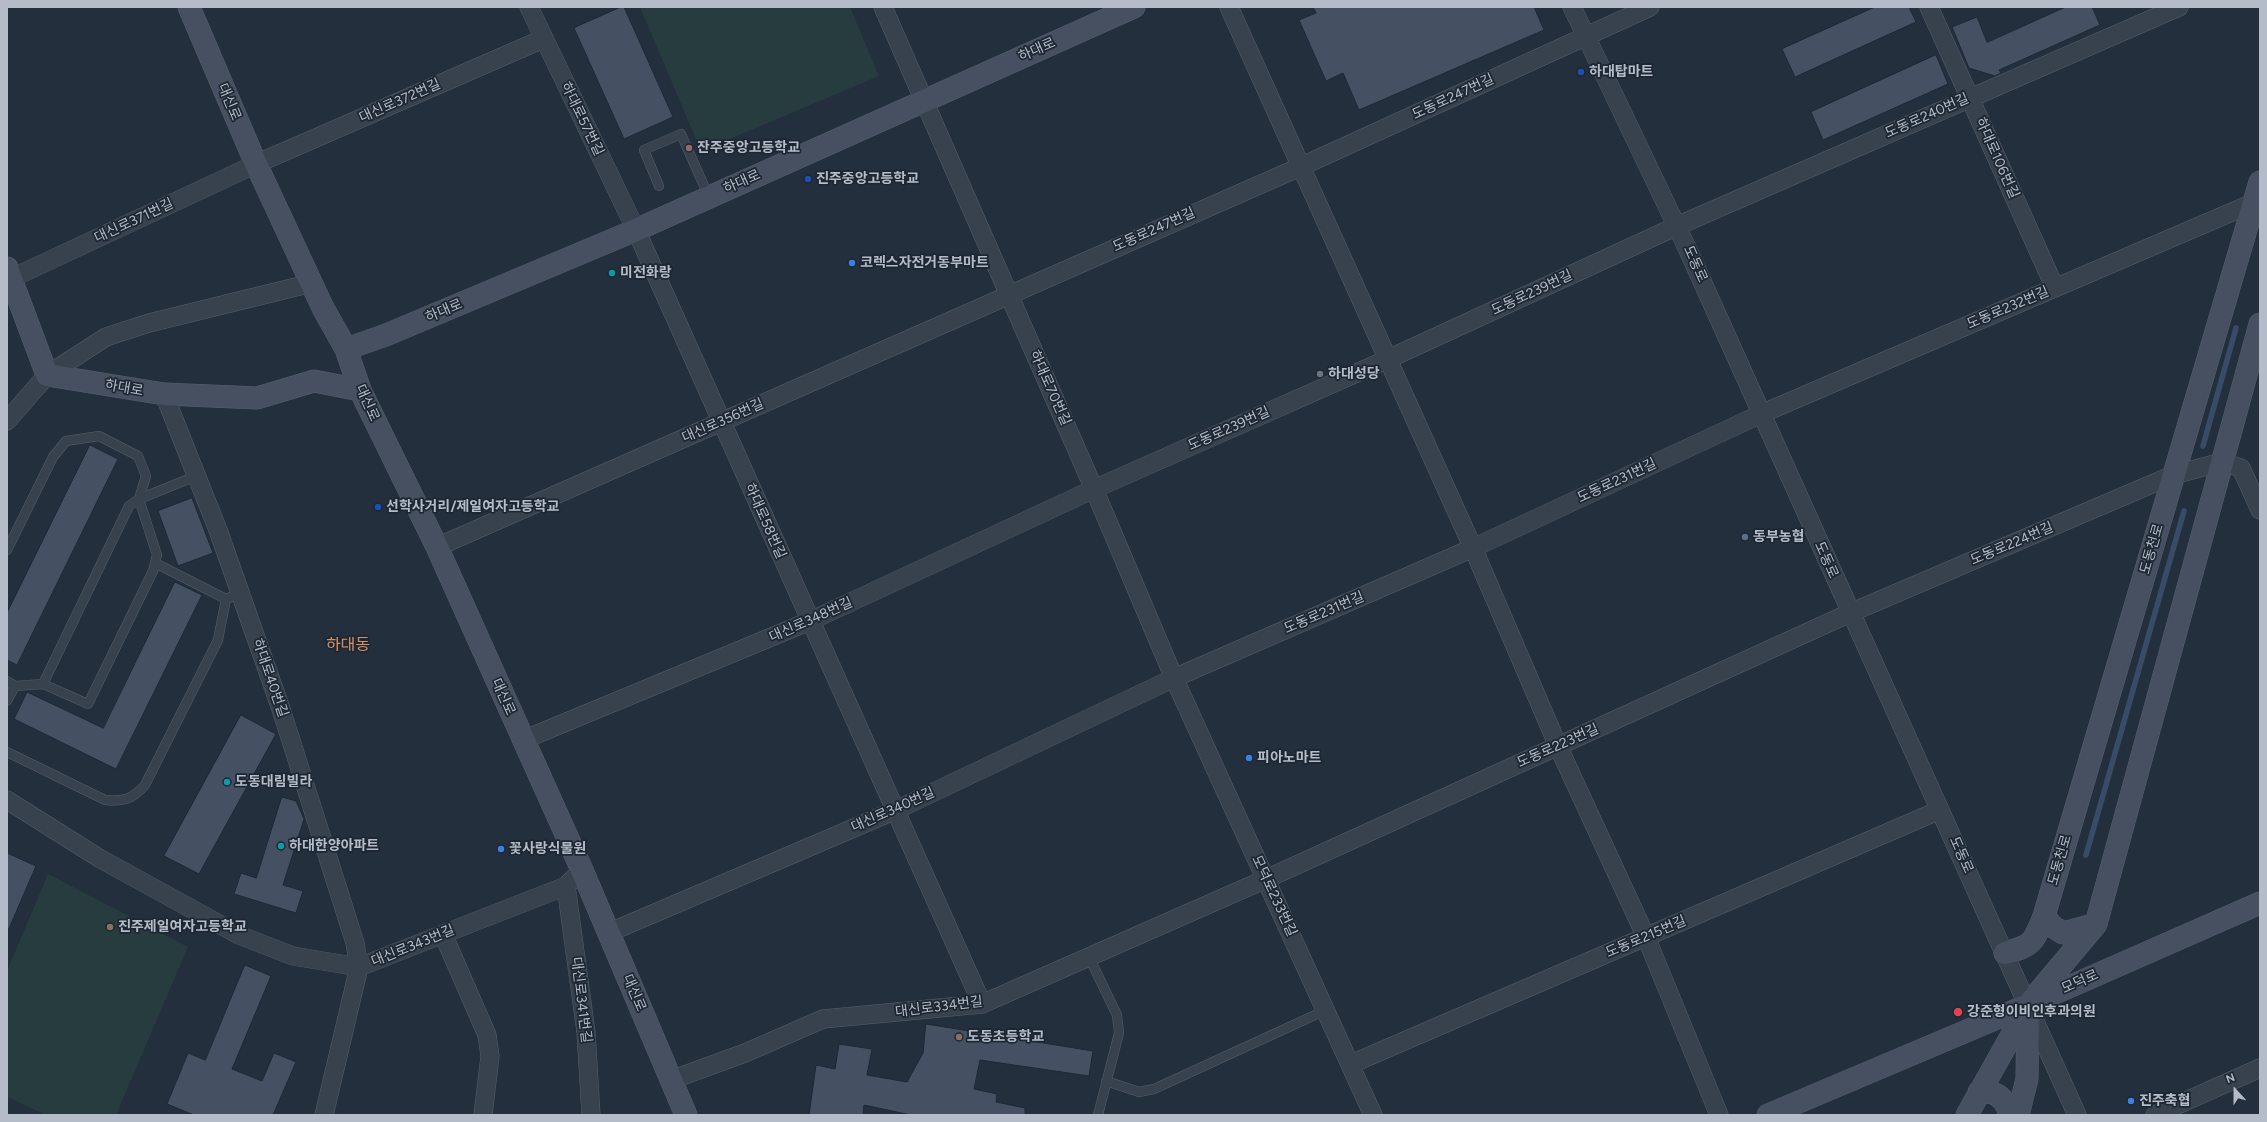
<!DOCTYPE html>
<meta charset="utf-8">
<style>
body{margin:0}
#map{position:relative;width:2267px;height:1122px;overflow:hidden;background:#242f3e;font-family:Figtree,sans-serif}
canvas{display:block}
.frame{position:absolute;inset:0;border:8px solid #b4bcc9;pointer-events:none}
.north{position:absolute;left:2215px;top:1070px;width:40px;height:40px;-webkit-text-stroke:3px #1d2633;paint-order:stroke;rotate:339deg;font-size:11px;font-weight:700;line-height:16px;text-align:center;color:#b4bcc9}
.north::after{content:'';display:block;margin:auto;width:14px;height:18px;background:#b4bcc9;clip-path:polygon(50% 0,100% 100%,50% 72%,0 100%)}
</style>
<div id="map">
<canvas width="2267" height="1122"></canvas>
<div class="frame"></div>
<div class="north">N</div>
</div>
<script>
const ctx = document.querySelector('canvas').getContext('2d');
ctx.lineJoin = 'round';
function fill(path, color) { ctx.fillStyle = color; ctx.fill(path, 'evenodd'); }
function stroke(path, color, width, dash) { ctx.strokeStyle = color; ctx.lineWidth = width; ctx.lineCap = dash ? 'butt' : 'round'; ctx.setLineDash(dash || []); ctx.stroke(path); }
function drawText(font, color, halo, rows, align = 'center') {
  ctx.font = font + ' Figtree,"Noto Sans KR",sans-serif'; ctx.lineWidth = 3.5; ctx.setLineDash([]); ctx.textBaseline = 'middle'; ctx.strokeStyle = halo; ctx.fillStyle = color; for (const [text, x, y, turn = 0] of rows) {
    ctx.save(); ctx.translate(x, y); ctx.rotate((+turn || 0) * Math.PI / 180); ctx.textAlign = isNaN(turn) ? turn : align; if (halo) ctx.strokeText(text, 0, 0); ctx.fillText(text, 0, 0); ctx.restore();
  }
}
const green = new Path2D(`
 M640,7H850L879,76L701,151Z
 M48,874L188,947L116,1115H46L7,1097V971Z`);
const stream = new Path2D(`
 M2203,446L2236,328
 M2086,855L2184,511`);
const building = new Path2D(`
 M621,7H624L673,117L624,139L574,28Z
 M1313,7H1534L1544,30L1359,110L1343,73L1326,81L1299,20L1316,13Z
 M1875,7H1909L1916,22L1795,77L1782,49Z
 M2066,7H2092L2100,25L1999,70L2001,73L1995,76L1969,68L1952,27L1977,17L1987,42Z
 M1936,55L1948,84L1823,140L1811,112Z
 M90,445L118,459L17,665L7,660V613Z
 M192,498L213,553L178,566L158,511Z
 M175,582L202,595L116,769L14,719L27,692L103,728Z
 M241,715L276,734L199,874L164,856Z
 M282,797L296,801L304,819L283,885L303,891L296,913L234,894L241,873L256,878Z
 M7,853L36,866L7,933Z
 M245,965L271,976L232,1069L262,1081L274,1053L296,1062L273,1115H194L167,1104L188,1053L205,1060Z
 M926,1024L1093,1051L1089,1076L980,1060L974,1089L997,1094L996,1102L1025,1108V1115H911L864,1105L863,1115H809L816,1065L835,1069L839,1044L872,1049L867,1075L907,1082L923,1053Z`);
const lane = new Path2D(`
 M659,186L644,150L681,134L709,197
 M7,550L53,457L66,441L99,436L138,456L146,476L139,499L157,555L153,571L88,704L43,684L15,686L7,681
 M155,563L226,599L231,597
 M43,684L129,506L139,499L196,476
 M7,701L15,686
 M7,752L105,800C123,802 133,799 145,785L218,640L226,599
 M1089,957L1117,1015L1119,1033L1098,1115
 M1106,1081L1139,1092L1154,1089L1326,1010`);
const street = new Path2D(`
 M529,7L636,230L982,1004
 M883,7L1094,489L1174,678L1373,1115
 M1229,7L1473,548L1558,746L1646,937L1719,1115
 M1572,7L1688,250L2077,1115
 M1929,7L2055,288
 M12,278L256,164L543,39
 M164,394L218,530L281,709L355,943L359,967L324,1115
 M7,421L47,375L106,337L149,323L312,283
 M437,547L1300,167L1650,7
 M523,740L810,621L1094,489L1386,360L1677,226L2179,7
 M7,800L99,858L239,935L293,956L359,967
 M566,886L586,1032L591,1115
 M608,933L896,810L1174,678L1473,548L1761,414L2260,200
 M443,934L487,1035L490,1056L483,1115
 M359,967L566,886L582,870
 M1351,1064L1940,810
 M671,1080L745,1053L823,1019L982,1004L1266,879L1850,613L2173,475L2222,462L2241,468L2260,510
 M2155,1115L2260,1068`);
const secondary = new Path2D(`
 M189,7L256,164L323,308L346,349L360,390L437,547L582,870L686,1115
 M7,268L47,375L164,394L257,398L314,381L360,390
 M346,349L386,335L636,230L1134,7
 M2044,916L2052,926L2063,933L2096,924
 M2005,953C2034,945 2033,943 2044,916L2260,182
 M1979,1092C1997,1090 2004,1098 2011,1115
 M1768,1115L2028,1005L2260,903
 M1967,1115L2028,1006
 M2018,1115L2027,1079L2028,1005L2096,924L2260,324`);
const markers = [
 [1581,72,4,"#1a4fb4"],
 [689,148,4,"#8d6e63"],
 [808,179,4,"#1a4fb4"],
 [852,263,4,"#3f7fe0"],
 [612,273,4,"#0f9aa8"],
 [1320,374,4,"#6b7280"],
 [378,507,4,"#1a4fb4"],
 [1745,537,4,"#5c6f8a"],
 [1249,758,4,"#3f7fe0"],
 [227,782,4,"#0f9aa8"],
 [281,846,4,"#0f9aa8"],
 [501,849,4,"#3f7fe0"],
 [110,927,4,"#8d6e63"],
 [1958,1012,5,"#e0444e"],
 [959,1037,4,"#8d6e63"],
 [2131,1101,4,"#3f7fe0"]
];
const streetNames = [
 ["하대로",1037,50,-24],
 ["도동로247번길",1453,97,-25],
 ["대신로372번길",400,101,-24],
 ["대신로",229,102,67],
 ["도동로240번길",1927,116,-24],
 ["하대로57번길",582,119,64],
 ["하대로106번길",1997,158,66],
 ["하대로",742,182,-24],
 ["대신로371번길",134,221,-25],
 ["도동로247번길",1154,230,-24],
 ["도동로",1695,264,66],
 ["도동로239번길",1532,293,-25],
 ["도동로232번길",2008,308,-23],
 ["하대로",444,311,-23],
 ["하대로",124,388,10],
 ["하대로70번길",1050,388,66],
 ["대신로",367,403,66],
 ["대신로356번길",723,421,-24],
 ["도동로239번길",1229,429,-24],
 ["도동로231번길",1617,481,-25],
 ["하대로58번길",765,521,66],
 ["도동로224번길",2012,544,-23],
 ["도동천로",2152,549,-74],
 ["도동로",1826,560,66],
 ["도동로231번길",1324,613,-23],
 ["대신로348번길",811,620,-24],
 ["하대로40번길",270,678,71],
 ["대신로",503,697,66],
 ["도동로223번길",1558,746,-24],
 ["대신로340번길",893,810,-24],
 ["도동로",1961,855,66],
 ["도동천로",2060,860,-74],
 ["모덕로233번길",1274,896,65],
 ["도동로215번길",1646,937,-23],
 ["대신로343번길",413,946,-22],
 ["모덕로",2080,982,-24],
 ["대신로",634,993,67],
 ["대신로341번길",581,1000,83],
 ["대신로334번길",939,1007,-7]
];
const poiNames = [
 ["하대탑마트",1589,72],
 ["잔주중앙고등학교",697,148],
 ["진주중앙고등학교",816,179],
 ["코렉스자전거동부마트",860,263],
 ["미전화랑",620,273],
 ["하대성당",1328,374],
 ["선학사거리/제일여자고등학교",386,507],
 ["동부농협",1753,537],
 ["피아노마트",1257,758],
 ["도동대림빌라",235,782],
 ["하대한양아파트",289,846],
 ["꽃사랑식물원",509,849],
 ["진주제일여자고등학교",118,927],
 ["강준형이비인후과의원",1967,1012],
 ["도동초등학교",967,1037],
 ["진주축협",2139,1101]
];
const quarterNames = [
 ["하대동",348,645]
];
fill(green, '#263c3f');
stroke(stream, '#394c67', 5.5);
fill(building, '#455162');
stroke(building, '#1f2835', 1);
stroke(lane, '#565f6c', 10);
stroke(street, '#565f6c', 19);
stroke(secondary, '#565f6c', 23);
stroke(lane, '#38414e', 9);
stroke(street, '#38414e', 18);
stroke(secondary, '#465061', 22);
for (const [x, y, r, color] of markers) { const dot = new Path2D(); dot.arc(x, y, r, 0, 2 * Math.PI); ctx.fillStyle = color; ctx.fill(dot); stroke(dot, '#1d2633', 1.5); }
drawText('14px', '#b4bcc9', '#1d2633', streetNames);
drawText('bold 14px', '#b4bcc9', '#1d2633', poiNames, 'left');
drawText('16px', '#d59563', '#1d2633', quarterNames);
</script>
